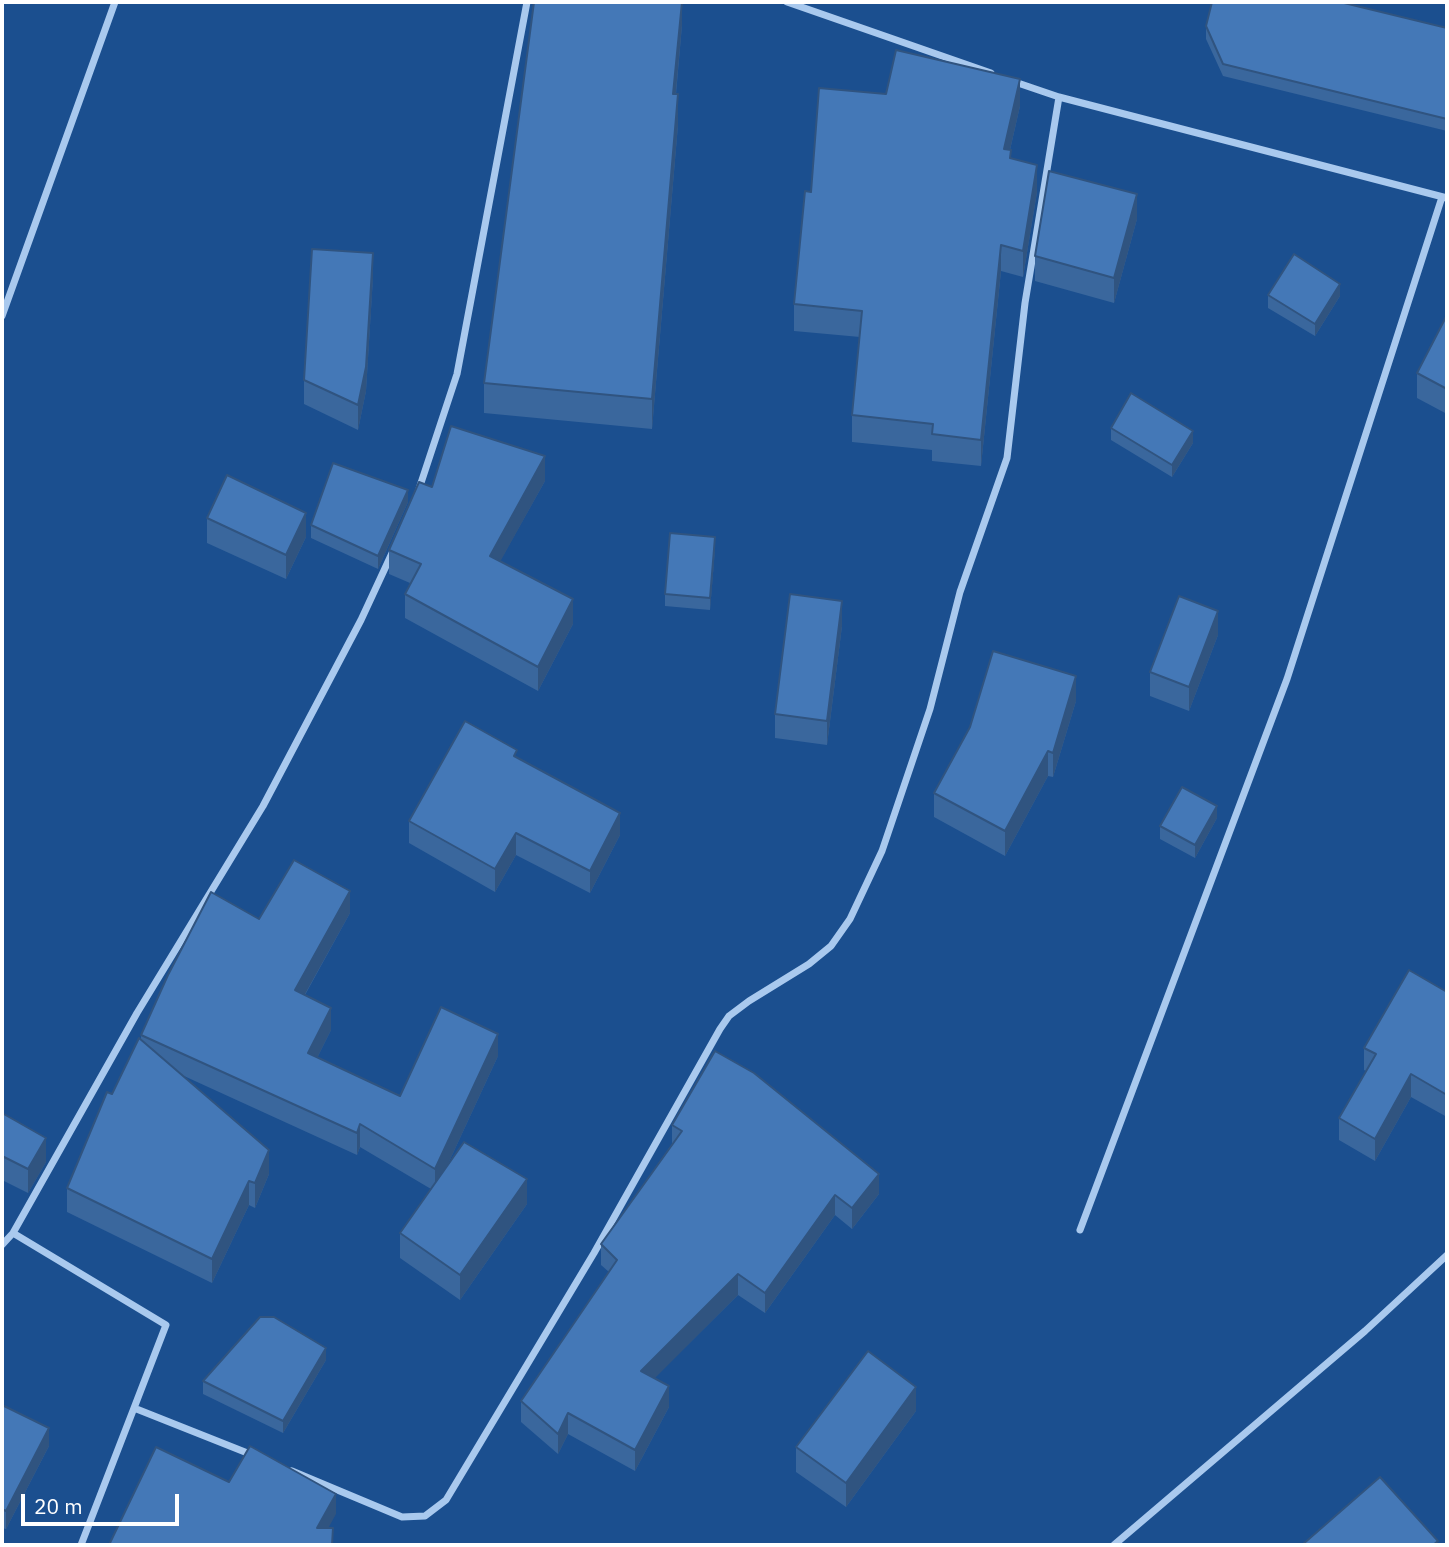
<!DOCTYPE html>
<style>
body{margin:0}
#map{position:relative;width:1449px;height:1547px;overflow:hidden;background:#1b4f8f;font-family:"IBM Plex Sans",sans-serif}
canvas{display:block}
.frame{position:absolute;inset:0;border:4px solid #fff;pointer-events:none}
.scale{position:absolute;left:21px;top:1494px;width:158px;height:32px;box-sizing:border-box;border:4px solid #fff;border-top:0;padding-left:9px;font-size:21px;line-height:24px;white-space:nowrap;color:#fff;-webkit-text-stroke:5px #1b4f8f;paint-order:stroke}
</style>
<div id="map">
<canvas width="1449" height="1547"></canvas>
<div class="frame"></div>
<div class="scale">20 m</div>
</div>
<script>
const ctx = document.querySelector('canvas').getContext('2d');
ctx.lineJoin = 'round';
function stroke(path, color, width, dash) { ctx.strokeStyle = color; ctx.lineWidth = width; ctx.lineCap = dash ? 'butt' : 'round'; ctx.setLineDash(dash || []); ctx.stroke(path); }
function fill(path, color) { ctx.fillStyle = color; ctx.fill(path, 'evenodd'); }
const minor = new Path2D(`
 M787,2L991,73
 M1012,81L1059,97L1447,198
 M2,316L115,2
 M418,492L457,374L527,2
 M1080,1230L1287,679L1442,197
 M13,1233L166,1325L134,1408L255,1456
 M2,1245L13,1233L137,1013L263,806L361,620L393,551
 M292,1471L402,1517L425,1516L446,1500L594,1253L720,1029L729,1016L749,1001L809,964L831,946L850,919L882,851L930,709L960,592L1007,458L1025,303L1059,97
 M81,1545L134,1408
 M1114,1545L1365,1331L1447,1255`);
const wall = new Path2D(`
 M682,2V25L676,94L678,125L652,429L484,413V383Z
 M1206,26L1447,28V131L1223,76L1206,39Z
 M1020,106L1010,150L1011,158L1037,192L1023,277L1001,271L981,466L932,461V450L852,442V415L860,337L794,331V304L811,192Z
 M1137,219L1114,303L1035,281V256Z
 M373,277L366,391L358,430L304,404V380Z
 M1268,295L1340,296L1315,336L1268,308Z
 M1447,315V414L1417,398V373Z
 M1111,428L1193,443L1172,477L1111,440Z
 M545,481L500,561L573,624L538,691L405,618V594L410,583L389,574V550L432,487Z
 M408,502L378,569L311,538V525Z
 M207,518L306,537L286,579L207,543Z
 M715,549L710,610L665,606V594Z
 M842,626L827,745L775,738V714Z
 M1218,635L1189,711L1150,696V672Z
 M1076,701L1053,777L1048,776L1005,856L934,817V793Z
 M517,758L620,835L590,893L516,855L495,892L409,843V821Z
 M1217,818L1195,858L1160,839V826Z
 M350,913L305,995L331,1030L317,1058L400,1096L498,1056L447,1166L527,1204L460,1300L400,1258V1233L431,1189L360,1147L357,1155L184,1076L269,1174L255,1208L249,1205L212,1283L67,1212V1188L112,1094L141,1040V1035L259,919Z
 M1447,992V1117L1411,1097L1375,1161L1339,1140V1118L1366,1071L1364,1070V1048Z
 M2,1113L46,1162L28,1193L2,1180Z
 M672,1125L879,1194L852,1229L835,1215L765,1313L738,1295L654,1378L669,1407L635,1471L568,1434L558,1454L521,1422V1401L609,1272L601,1265V1244L672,1144Z
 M326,1360L283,1433L203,1394V1381Z
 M2,1405L49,1446L6,1529L2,1528Z
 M916,1411L846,1507L796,1472V1447Z`);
const shadedWall = new Path2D(`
 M682,2V25L673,124V94Z
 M1020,79V106L1004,176V149Z
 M678,94V125L652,429V399Z
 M1037,165V192L1023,277V251Z
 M1137,194V219L1114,303V278Z
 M1001,245V271L981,466V440Z
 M373,253V277L366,391L358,430V405Z
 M1340,284V296L1315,336V324Z
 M1193,431V443L1172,477V465Z
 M545,456V481L490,580V556Z
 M408,490V502L378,569V556Z
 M306,513V537L286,579V555Z
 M715,537V549L710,610V598Z
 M573,599V624L538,691V667Z
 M842,601V626L827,745V721Z
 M1218,611V635L1189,711V687Z
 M1076,676V701L1053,777V753Z
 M1048,751V776L1005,856V831Z
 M1217,806V818L1195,858V845Z
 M620,813V835L590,893V871Z
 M516,833V855L495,892V869Z
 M350,891V913L295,1012V990Z
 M331,1008V1030L308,1076V1053Z
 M498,1034V1056L435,1192V1169Z
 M1411,1074V1097L1375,1161V1139Z
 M360,1124V1147L357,1155V1133Z
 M46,1138V1162L28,1193V1169Z
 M269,1150V1174L255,1208V1183Z
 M879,1174V1194L852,1229V1208Z
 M527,1179V1204L460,1300V1275Z
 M249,1181V1205L212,1283V1259Z
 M835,1195V1215L765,1313V1293Z
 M738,1274V1295L641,1392V1371Z
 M326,1348V1360L283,1433V1421Z
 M669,1386V1407L635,1471V1450Z
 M916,1387V1411L846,1507V1483Z
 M568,1413V1434L558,1454V1434Z
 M49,1428V1446L6,1529V1511Z
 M336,1494V1514L319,1545L317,1528Z`);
const building = new Path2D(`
 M534,2H682L673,94H678L652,399L484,383Z
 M1212,2H1340L1447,28V119L1223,64L1206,26Z
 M896,50L1020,79L1004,149L1011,150L1010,158L1037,165L1023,251L1001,245L981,440L932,434L933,424L852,415L862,311L794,304L805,191L811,192L819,88L886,94Z
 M1049,171L1137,194L1114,278L1035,256Z
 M312,249L373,253L366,367L358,405L304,380Z
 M1294,254L1340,284L1315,324L1268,295Z
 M1447,315V389L1417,373Z
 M1131,393L1193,431L1172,465L1111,428Z
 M451,426L545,456L490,556L573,599L538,667L405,594L421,564L389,550L419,482L432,487Z
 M333,463L408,490L378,556L311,525Z
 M227,475L306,513L286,555L207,518Z
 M670,533L715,537L710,598L665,594Z
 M790,594L842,601L827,721L775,714Z
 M1179,596L1218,611L1189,687L1150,672Z
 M993,651L1076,676L1053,753L1048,751L1005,831L934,793L970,727Z
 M465,721L517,750L514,756L620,813L590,871L516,833L495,869L409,821Z
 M1182,787L1217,806L1195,845L1160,826Z
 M294,860L350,891L295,990L331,1008L308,1053L400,1096L441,1007L498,1034L435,1169L360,1124L357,1133L141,1035L168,975L211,892L259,919Z
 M1409,970L1447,992V1095L1411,1074L1375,1139L1339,1118L1376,1054L1364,1048Z
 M139,1038L269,1150L255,1183L249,1181L212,1259L67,1188L107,1092L112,1094Z
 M715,1051L754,1073L879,1174L852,1208L835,1195L765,1293L738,1274L641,1371L669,1386L635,1450L568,1413L558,1434L521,1401L617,1260L601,1244L682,1131L672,1125Z
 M2,1113L46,1138L28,1169L2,1156Z
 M464,1142L527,1179L460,1275L400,1233Z
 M260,1317H274L326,1348L283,1421L203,1381Z
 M868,1351L916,1387L846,1483L796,1447Z
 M2,1405L49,1428L6,1511L2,1509Z
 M250,1446L336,1494L317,1528H333L332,1545H109L156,1447L229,1482Z
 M1380,1477L1438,1541L1433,1545H1302Z`);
stroke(minor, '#a9c9ee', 7);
fill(wall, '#3a679d');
fill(shadedWall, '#305480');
fill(building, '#4478b7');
stroke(building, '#305480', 2);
</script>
